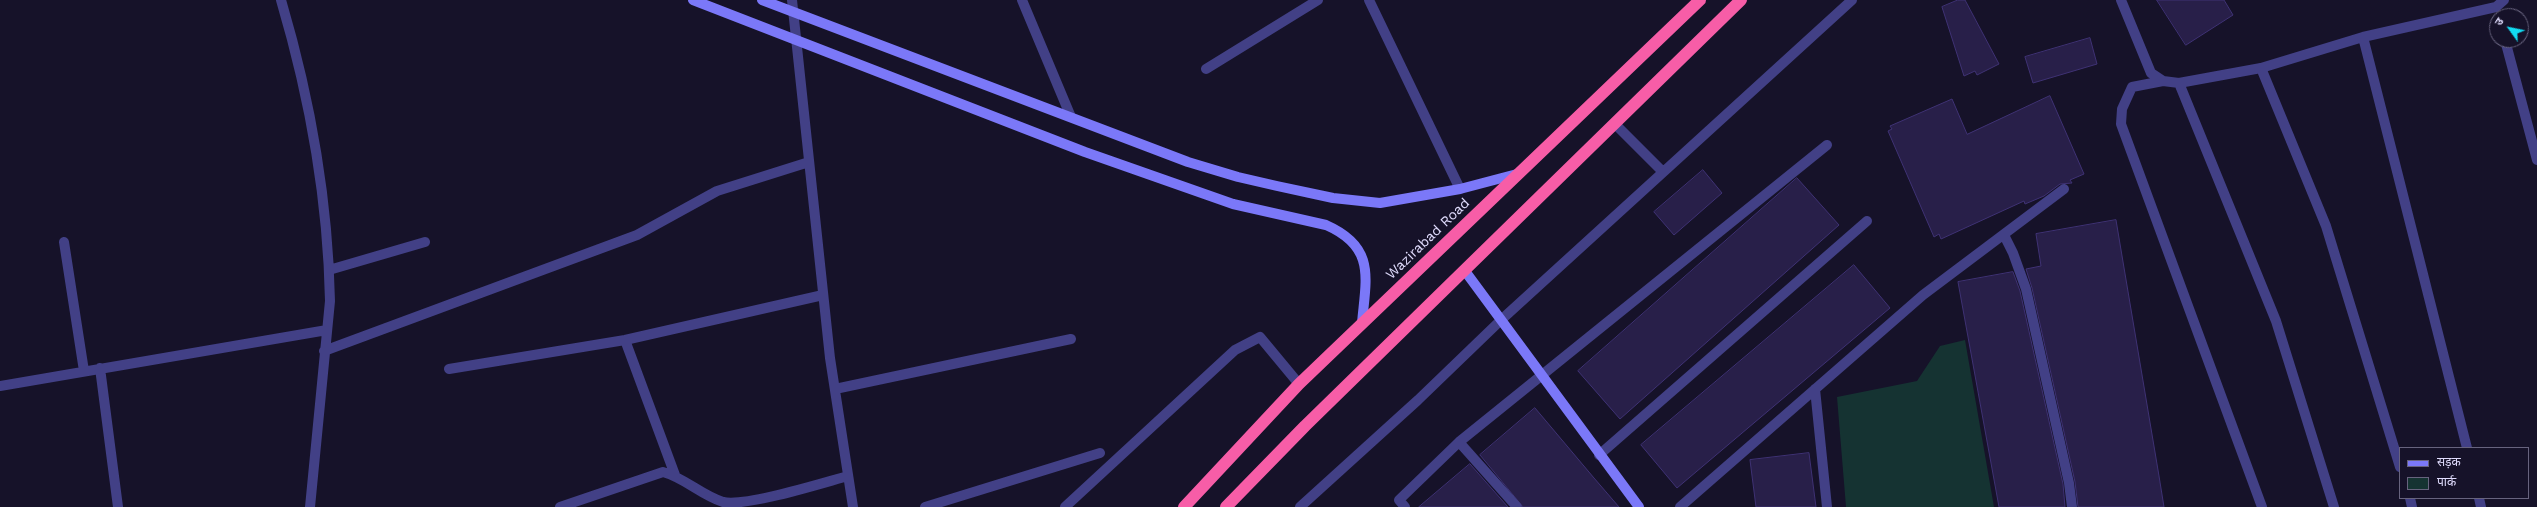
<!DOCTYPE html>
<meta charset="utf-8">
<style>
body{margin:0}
#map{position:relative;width:2537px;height:507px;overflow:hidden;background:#161229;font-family:"Work Sans","Noto Sans Devanagari",sans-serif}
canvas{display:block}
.legend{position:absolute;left:2399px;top:447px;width:130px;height:52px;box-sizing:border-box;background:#161229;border:1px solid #67637e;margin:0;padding:5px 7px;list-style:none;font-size:12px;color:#e0dcfd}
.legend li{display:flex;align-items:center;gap:8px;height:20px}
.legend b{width:20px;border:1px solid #67637e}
.north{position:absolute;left:2489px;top:8px;width:40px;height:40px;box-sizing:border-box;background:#161229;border:1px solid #67637e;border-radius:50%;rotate:303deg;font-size:11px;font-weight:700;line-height:16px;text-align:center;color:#e0dcfd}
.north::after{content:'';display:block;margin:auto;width:14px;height:18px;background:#12dcf3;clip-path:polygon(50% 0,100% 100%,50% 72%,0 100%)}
</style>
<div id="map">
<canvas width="2537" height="507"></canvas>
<ul class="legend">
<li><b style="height:5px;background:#7b78f8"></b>सड़क</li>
<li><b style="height:11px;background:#153332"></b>पार्क</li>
</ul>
<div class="north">उ</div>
</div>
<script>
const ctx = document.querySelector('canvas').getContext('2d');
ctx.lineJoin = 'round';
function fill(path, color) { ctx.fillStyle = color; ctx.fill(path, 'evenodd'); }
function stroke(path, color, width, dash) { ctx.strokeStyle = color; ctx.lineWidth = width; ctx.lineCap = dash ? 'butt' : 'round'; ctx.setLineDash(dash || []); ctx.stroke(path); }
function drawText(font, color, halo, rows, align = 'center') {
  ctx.font = font + ' "Work Sans",sans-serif'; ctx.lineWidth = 3; ctx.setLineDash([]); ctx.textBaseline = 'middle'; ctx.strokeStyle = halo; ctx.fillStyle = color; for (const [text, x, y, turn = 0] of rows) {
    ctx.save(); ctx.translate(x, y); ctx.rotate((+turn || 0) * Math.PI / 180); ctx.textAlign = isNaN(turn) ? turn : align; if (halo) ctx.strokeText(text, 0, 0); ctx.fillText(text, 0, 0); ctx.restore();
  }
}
const green = new Path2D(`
 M1965,340L1994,507H1846L1837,397L1917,381L1940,346Z`);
const building = new Path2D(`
 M1958,0H1965L1999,64L1977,75L1975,71L1964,76L1942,7Z
 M2157,0H2224L2233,15L2186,45Z
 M2090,38L2097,64L2033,83L2025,57Z
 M2050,96L2084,174L2070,180L2072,183L2060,184L2044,196L2025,204L2024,201L1941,239L1939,234L1934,237L1888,131L1892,129L1890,126L1952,99L1967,134Z
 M1703,170L1722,193L1674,235L1654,212Z
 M1797,178L1839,225L1620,419L1578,371Z
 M2116,220L2159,476L2164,507H2078L2075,482L2032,288L2026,269L2041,266L2036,234Z
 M1854,265L1890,308L1677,488L1641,445Z
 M2013,272L2020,291L2063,484L2065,507H1999L1958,282Z
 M1535,408L1594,478L1619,507H1523L1480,455Z
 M1809,453L1816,507H1756L1750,460Z
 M1470,464L1508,507H1419Z`);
const lane = new Path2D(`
 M1615,124L1662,171
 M1501,320L1852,0`);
const street = new Path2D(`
 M281,0C310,98 328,199 330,301L310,507
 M792,0L830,358L853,507
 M1022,0L1071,117
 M1369,0L1460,189
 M2121,0L2151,73L2163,81L2179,83L2261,68L2363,37L2496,7L2504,0
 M2363,37L2467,448
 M2505,40L2537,160
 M2261,68L2326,226L2400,467
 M1206,69L1318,0
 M2163,81L2132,87L2122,109L2121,124L2262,507
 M2179,83L2276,321L2334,507
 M2004,235L2013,253L2026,289L2069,483L2072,507
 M64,242L84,371
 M329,270L425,242
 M625,340L675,475
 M324,351L637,235L717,191L809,162
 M100,368L118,507
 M449,369L625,340L823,295
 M0,386L327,330
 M835,389L1071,339
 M1815,389L1827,507
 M1459,442L1517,507
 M1599,455L1867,221
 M2410,498L2412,507
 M2479,498L2481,507
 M560,507L663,472C685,478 701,495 723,502C746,507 822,483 848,476
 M925,507L1100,453
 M1065,507L1235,350L1260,337L1299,384
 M1300,507L1418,400L1501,320
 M1405,507L1399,500L1459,442L1827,145
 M1680,507L1923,295L2064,189`);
const secondary = new Path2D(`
 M693,0L1085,152L1233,204L1326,225C1376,247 1366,278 1362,323
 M762,0L1188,162L1238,177L1277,186L1333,198L1380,203L1460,189L1517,174
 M1465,271L1639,507`);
const highway = new Path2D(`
 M1184,507L1299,384L1700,0
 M1226,507L1305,426L1741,0`);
const streetNames = [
 ["Wazirabad Road",1428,239,-44]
];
fill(green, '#153332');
fill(building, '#281f49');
stroke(building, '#3f3274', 1);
stroke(lane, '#424086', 10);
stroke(street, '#424086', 10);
stroke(secondary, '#7b78f8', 10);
stroke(highway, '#f75da7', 12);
drawText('14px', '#e0dcfd', '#161229', streetNames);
</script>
